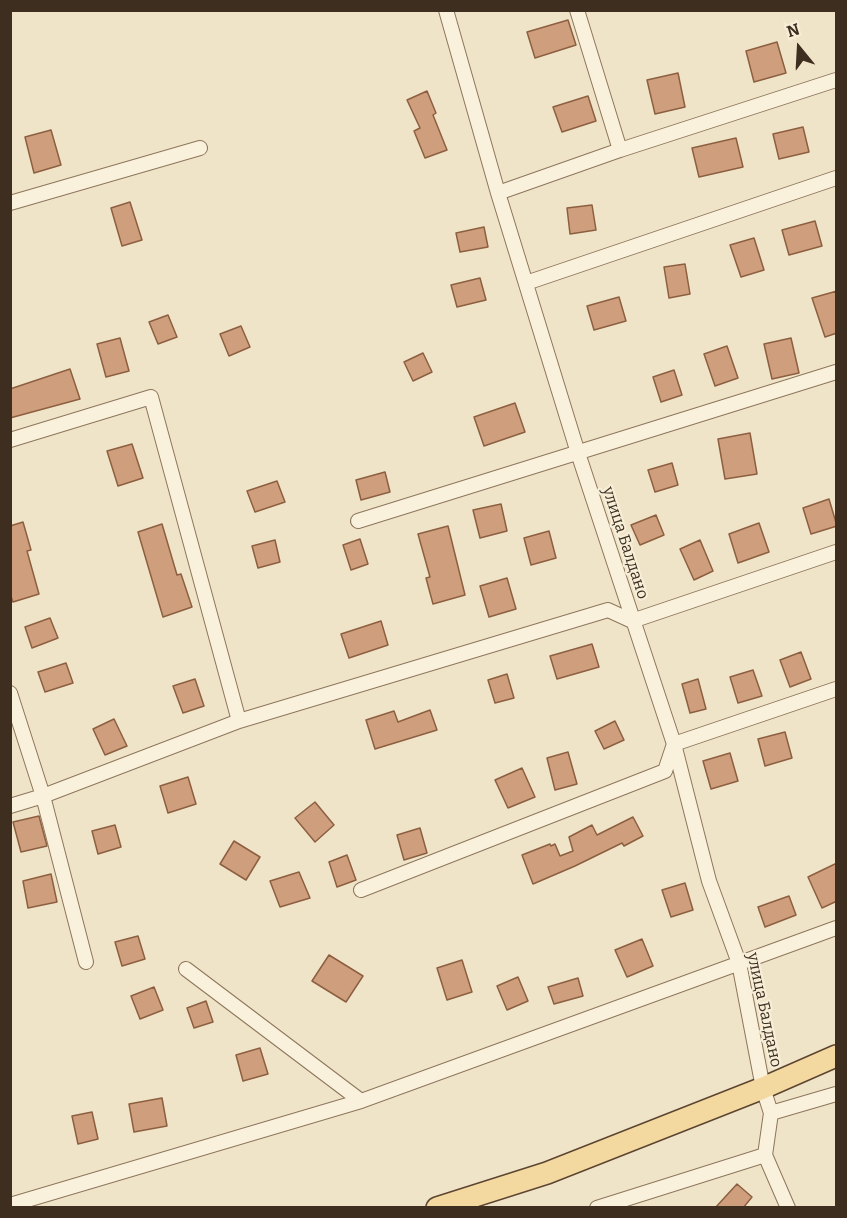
<!DOCTYPE html>
<meta charset="utf-8">
<style>
body{margin:0}
#map{position:relative;width:847px;height:1218px;overflow:hidden;background:#f0e4c8;font-family:Bitter,serif}
canvas{display:block}
.frame{position:absolute;inset:0;border:12px solid #3d2e20;pointer-events:none}
.north{position:absolute;left:769px;top:18px;width:60px;height:60px;-webkit-text-stroke:4px #f7eed8;paint-order:stroke;rotate:342deg;font-size:16px;font-weight:700;line-height:24px;text-align:center;color:#3d2e20}
.north::after{content:'';display:block;margin:auto;width:21px;height:27px;background:#3d2e20;clip-path:polygon(50% 0,100% 100%,50% 72%,0 100%)}
</style>
<div id="map">
<canvas width="847" height="1218"></canvas>
<div class="frame"></div>
<div class="north">N</div>
</div>
<script>
const ctx = document.querySelector('canvas').getContext('2d');
ctx.lineJoin = 'round';
function fill(path, color) { ctx.fillStyle = color; ctx.fill(path, 'evenodd'); }
function stroke(path, color, width, dash) { ctx.strokeStyle = color; ctx.lineWidth = width; ctx.lineCap = dash ? 'butt' : 'round'; ctx.setLineDash(dash || []); ctx.stroke(path); }
function drawText(font, color, halo, rows, align = 'center') {
  ctx.font = font + ' Bitter,serif'; ctx.lineWidth = 4.5; ctx.setLineDash([]); ctx.textBaseline = 'middle'; ctx.strokeStyle = halo; ctx.fillStyle = color; for (const [text, x, y, turn = 0] of rows) {
    ctx.save(); ctx.translate(x, y); ctx.rotate((+turn || 0) * Math.PI / 180); ctx.textAlign = isNaN(turn) ? turn : align; if (halo) ctx.strokeText(text, 0, 0); ctx.fillText(text, 0, 0); ctx.restore();
  }
}
const building = new Path2D(`
 M568,20L576,45L535,58L527,32Z
 M777,42L786,73L754,82L746,51Z
 M678,73L685,107L655,114L647,80Z
 M427,91L436,113L433,115L447,150L425,158L414,131L420,128L407,100Z
 M588,96L596,121L562,132L553,107Z
 M803,127L809,152L779,159L773,134Z
 M51,130L61,165L34,173L25,137Z
 M736,138L743,167L699,177L692,148Z
 M130,202L142,240L122,246L111,208Z
 M592,205L596,230L570,234L567,208Z
 M815,221L822,246L789,255L782,230Z
 M484,227L488,247L460,252L456,233Z
 M754,238L764,270L741,277L730,245Z
 M685,264L690,294L669,298L664,267Z
 M480,278L486,300L457,307L451,285Z
 M837,291V333L825,337L812,298Z
 M619,297L626,321L594,330L587,306Z
 M168,315L177,337L158,344L149,322Z
 M241,326L250,347L229,356L220,334Z
 M120,338L129,371L106,377L97,344Z
 M791,338L799,373L772,379L764,344Z
 M727,346L738,378L715,386L704,354Z
 M423,353L432,372L413,381L404,362Z
 M70,369L80,399L10,418V389Z
 M674,370L682,395L661,402L653,377Z
 M515,403L525,432L484,446L474,417Z
 M750,433L757,474L725,479L718,439Z
 M132,444L143,478L118,486L107,451Z
 M672,463L678,485L655,492L648,470Z
 M385,472L390,492L361,500L356,480Z
 M277,481L285,502L255,512L247,491Z
 M829,499L837,526L811,534L803,508Z
 M501,504L507,531L480,538L473,510Z
 M656,515L664,535L640,545L631,525Z
 M23,522L31,550L27,551L39,594L13,602L10,594V526Z
 M759,523L769,552L738,563L729,534Z
 M162,524L177,575L181,574L192,607L163,617L138,532Z
 M448,526L465,595L433,604L426,578L430,577L418,534Z
 M549,531L556,558L531,565L524,538Z
 M360,539L368,564L351,570L343,545Z
 M275,540L280,562L258,568L252,546Z
 M700,540L713,571L694,580L680,549Z
 M507,578L516,609L489,617L480,586Z
 M50,618L58,638L32,648L25,627Z
 M381,621L388,645L349,658L341,634Z
 M592,644L599,667L557,679L550,656Z
 M801,652L811,679L790,687L780,660Z
 M66,663L73,683L45,692L38,672Z
 M753,670L762,696L738,703L730,677Z
 M507,674L514,698L495,703L488,680Z
 M195,679L204,706L183,713L173,686Z
 M698,679L706,709L690,713L682,684Z
 M430,710L437,730L375,749L366,720L394,711L398,722Z
 M114,719L127,746L105,755L93,729Z
 M615,721L624,740L604,749L595,731Z
 M785,732L792,758L765,766L758,739Z
 M568,752L577,784L555,790L547,758Z
 M730,753L738,781L711,789L703,761Z
 M522,768L535,797L508,808L495,780Z
 M188,777L196,804L168,813L160,786Z
 M315,802L334,825L315,842L295,818Z
 M39,816L47,846L21,852L13,822Z
 M633,817L643,836L624,846L622,843L575,866L533,884L522,855L550,844L551,846L555,844L560,856L573,851L569,837L592,825L597,835Z
 M115,825L121,847L98,854L92,831Z
 M420,828L427,853L404,860L397,835Z
 M234,841L260,857L246,880L220,864Z
 M347,855L356,880L337,887L329,862Z
 M837,863V901L822,908L808,877Z
 M299,872L310,898L280,907L270,881Z
 M51,874L57,902L28,908L23,881Z
 M685,883L693,910L671,917L662,890Z
 M789,896L796,915L765,927L758,907Z
 M138,936L145,959L122,966L115,942Z
 M642,939L653,966L627,977L615,950Z
 M329,955L363,976L346,1002L312,981Z
 M462,960L472,992L447,1000L437,968Z
 M518,977L528,1001L507,1010L497,986Z
 M578,978L583,996L554,1004L548,987Z
 M154,987L163,1010L140,1019L131,996Z
 M206,1001L213,1022L194,1028L187,1008Z
 M260,1048L268,1074L243,1081L236,1055Z
 M162,1098L167,1126L134,1132L129,1104Z
 M92,1112L98,1139L78,1144L72,1116Z
 M737,1184L752,1197L743,1208H715Z`);
const minor = new Path2D(`
 M446,10L498,193L578,453L674,744L709,881L739,963L763,1088L771,1113L836,1094
 M577,10L620,150
 M498,193L620,150L836,80
 M10,203L200,148
 M526,283L836,178
 M10,440L151,397L239,721
 M358,521L836,372
 M10,693L43,796L86,962
 M10,806L43,796L239,721L608,610L632,621L836,552
 M361,890L665,771L674,744L836,689
 M186,969L361,1101
 M771,1113L765,1155L788,1208
 M10,1205L361,1101L836,928
 M597,1208L765,1155`);
const primary = new Path2D(`
 M437,1208L547,1173L763,1088L836,1056`);
const streetNames = [
 ["улица Балдано",625,543,72],
 ["улица Балдано",764,1010,78]
];
fill(building, '#cf9f7d');
stroke(building, '#8d5f41', 1.5);
stroke(minor, '#8d765c', 16);
stroke(primary, '#5b4430', 24);
stroke(minor, '#faf1dc', 14);
stroke(primary, '#f3d9a0', 21);
drawText('16px', '#3d2e20', '#f7eed8', streetNames);
</script>
